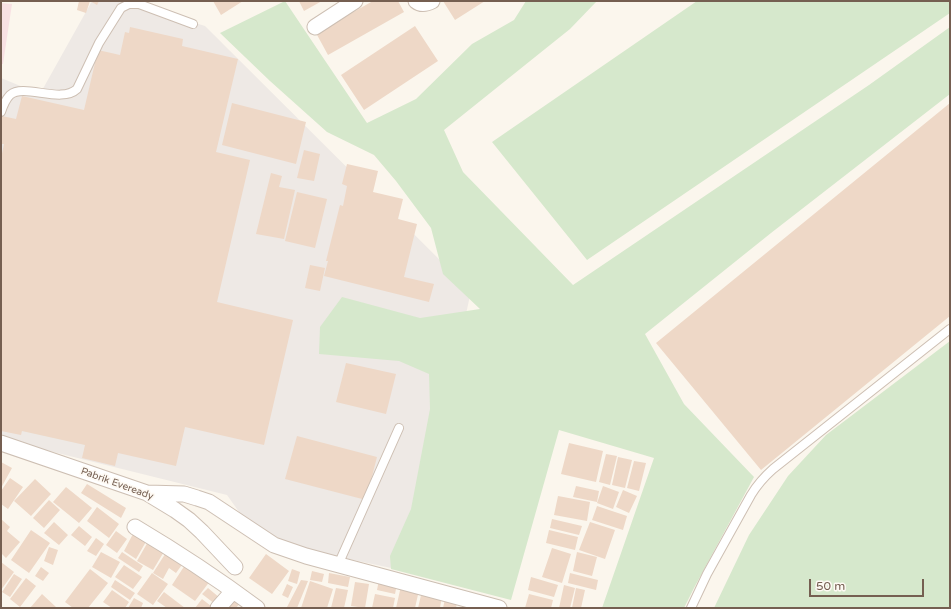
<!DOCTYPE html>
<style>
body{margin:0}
#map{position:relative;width:951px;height:609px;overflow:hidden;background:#fbf6ed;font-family:"Varela Round",sans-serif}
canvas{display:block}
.frame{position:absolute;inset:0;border:2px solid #755f51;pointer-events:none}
.scale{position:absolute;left:809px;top:579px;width:115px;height:18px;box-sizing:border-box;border:2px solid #755f51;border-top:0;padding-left:5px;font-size:12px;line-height:14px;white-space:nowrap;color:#755f51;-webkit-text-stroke:3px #fefaf4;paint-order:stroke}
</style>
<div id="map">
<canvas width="951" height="609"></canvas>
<div class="frame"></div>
<div class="scale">50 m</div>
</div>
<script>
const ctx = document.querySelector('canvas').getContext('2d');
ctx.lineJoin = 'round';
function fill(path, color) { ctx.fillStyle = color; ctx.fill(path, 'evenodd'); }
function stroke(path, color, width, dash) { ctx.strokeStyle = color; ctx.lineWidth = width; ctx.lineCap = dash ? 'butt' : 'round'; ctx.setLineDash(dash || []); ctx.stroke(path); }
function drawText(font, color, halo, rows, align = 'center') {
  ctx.font = font + ' "Varela Round",sans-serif'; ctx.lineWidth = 3.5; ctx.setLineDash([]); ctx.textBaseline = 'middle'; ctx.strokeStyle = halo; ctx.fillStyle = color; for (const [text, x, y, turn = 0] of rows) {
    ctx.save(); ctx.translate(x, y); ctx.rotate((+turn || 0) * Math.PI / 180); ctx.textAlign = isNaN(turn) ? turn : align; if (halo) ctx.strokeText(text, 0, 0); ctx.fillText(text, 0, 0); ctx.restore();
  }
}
const industrial = new Path2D(`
 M92,1H125L205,26L471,291L410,572L259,540L227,495L1,439V78L40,94Z`);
const medical = new Path2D(`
 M1,3L12,4L3,64H1Z`);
const green = new Path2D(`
 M285,1L367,123L416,99L472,44L514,20L526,1H597L570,29L444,130L463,172L573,285L869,85L950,27V94L771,233L645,334L684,404L754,477L694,588L684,608H602L654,458L559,430L511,600L391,569L390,556L411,509L430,409L429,374L399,361L319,354L320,327L342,297L420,318L480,309L443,274L431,228L396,181L374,155L327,132L270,81L220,33Z
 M697,1H950V13L587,260L492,142Z
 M950,341V608H714L749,535L788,476L826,435Z`);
const building = new Path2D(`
 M79,1H99L97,5L90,1L86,13L77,10Z
 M213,1H243L221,15Z
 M299,1H322L304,11Z
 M373,1H398L404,12L328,55L316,33Z
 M443,1H485L455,20Z
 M415,26L438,61L364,110L341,75Z
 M130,27L183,39L182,46L238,59L216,152L250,160L217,302L293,320L264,445L185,427L176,466L118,453L115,466L82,458L85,445L22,431L21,435L1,431V158L4,144H1V122L2,116L16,119L22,96L84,110L98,50L120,55L125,32L129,33Z
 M232,103L306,122L296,164L222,145Z
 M950,103V316L761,470L656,343Z
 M304,150L320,154L314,181L297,178Z
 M347,164L378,171L373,192L403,199L398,219L417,224L404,277L434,284L429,302L324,276L328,261H326L340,205L343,206L347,186L342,184Z
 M271,173L282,176L279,187L295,190L284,239L256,234Z
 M297,192L327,199L315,248L285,241Z
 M310,265L325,268L320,291L305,288Z
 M346,363L396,374L386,414L336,402Z
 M297,436L377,457L366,500L285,479Z
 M569,443L603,451L596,482L561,474Z
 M606,454L617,456L610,485L599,482Z
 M618,457L632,460L625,488L612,485Z
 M634,461L646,463L639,491L627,488Z
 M1,462L12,468L1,488Z
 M10,478L23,487L8,509L1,504V491Z
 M35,479L51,494L31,516L14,501Z
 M87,484L126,508L121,518L81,493Z
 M576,486L599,491L597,502L573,497Z
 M603,486L619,492L613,509L597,503Z
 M66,487L92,508L79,523L53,502Z
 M623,490L637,496L629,513L616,507Z
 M558,496L590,502L587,521L554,515Z
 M49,500L60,510L44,528L33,518Z
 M597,506L627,516L623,530L592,520Z
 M97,507L119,524L109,538L87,521Z
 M1,519L10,527L7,531L20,542L6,558L1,553Z
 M552,519L582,526L579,535L550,528Z
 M54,522L68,535L59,545L44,533Z
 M590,522L615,530L605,559L579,550Z
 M79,526L92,537L85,546L71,535Z
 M31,530L50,543L29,573L11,560Z
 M549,530L578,537L575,550L546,543Z
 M116,531L127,539L117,553L106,545Z
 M134,532L147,540L136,559L124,551Z
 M96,538L104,544L96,556L87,551Z
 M149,540L165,550L153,570L137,561Z
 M49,547L58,550L53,565L44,561Z
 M552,548L571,554L562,583L542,577Z
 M167,551L184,562L176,573L169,568L163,579L153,573Z
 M101,552L120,562L111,578L92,567Z
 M122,552L143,566L139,572L118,558Z
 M577,552L597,557L592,576L573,571Z
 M266,554L289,571L272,594L249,578Z
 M1,562L14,572L1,590Z
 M124,565L142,577L133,589L115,577Z
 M185,565L210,581L195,601L172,585Z
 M41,567L49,573L43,581L35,576Z
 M90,569L108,583L88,608H73L65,602Z
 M292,569L300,572L297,584L288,581Z
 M312,571L324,574L322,582L310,580Z
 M152,573L168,584L153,605L137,594Z
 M329,573L350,577L348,587L328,583Z
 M570,573L598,580L596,590L568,583Z
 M14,574L22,579L10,597L2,592Z
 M531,577L558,585L554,597L528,590Z
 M26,578L36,586L20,607L10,599Z
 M115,580L135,593L130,600L111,587Z
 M301,580L308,581L297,608L287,607Z
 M379,580L397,584L395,594L377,590Z
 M310,581L333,589L327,608H301Z
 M355,582L369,584L365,608L351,606Z
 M287,584L293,587L288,598L282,595Z
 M564,585L575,588L570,608H559Z
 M401,586L419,590L415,608H396Z
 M208,588L220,598L215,604L202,594Z
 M336,588L348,590L344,608H331Z
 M576,588L585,590L581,608H572Z
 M112,590L129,602L125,608H112L103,602Z
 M422,591L442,596L440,608H418Z
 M164,592L185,608H167L157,601Z
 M42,594L56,607L55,608H30Z
 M375,594L395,598L393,608H372Z
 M446,594L458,598L456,608H443Z
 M529,594L553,600L551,608H525Z
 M234,596L241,602L236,608H224Z
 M134,598L143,603L141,608H128Z
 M202,599L211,606L209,608H195Z`);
const lane = new Path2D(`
 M1,112C3,106 5,100 10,95C24,83 61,104 77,89L99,43L121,8L129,4H139L193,24
 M338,565L399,428
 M691,608L707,574L751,495C757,485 764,477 773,469L950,329`);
const street = new Path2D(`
 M416,1C421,5 426,4 432,1
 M315,27L355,1
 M1,443L147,493L175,510L189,520L202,532L235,567
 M147,493L184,494L197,498L209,502L274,545L306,556L499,608
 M135,527C177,552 218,579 257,608
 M218,608L233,591`);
const streetNames = [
 ["Pabrik Eveready",117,484,20]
];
fill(industrial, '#eee9e5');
fill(medical, '#f8e1e3');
fill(green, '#d6e8cc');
fill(building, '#eed8c7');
stroke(lane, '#cdbfb3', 10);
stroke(street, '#cdbfb3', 17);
stroke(lane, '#fff', 8);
stroke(street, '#fff', 15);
drawText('10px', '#755f51', '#fefaf4', streetNames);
</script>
